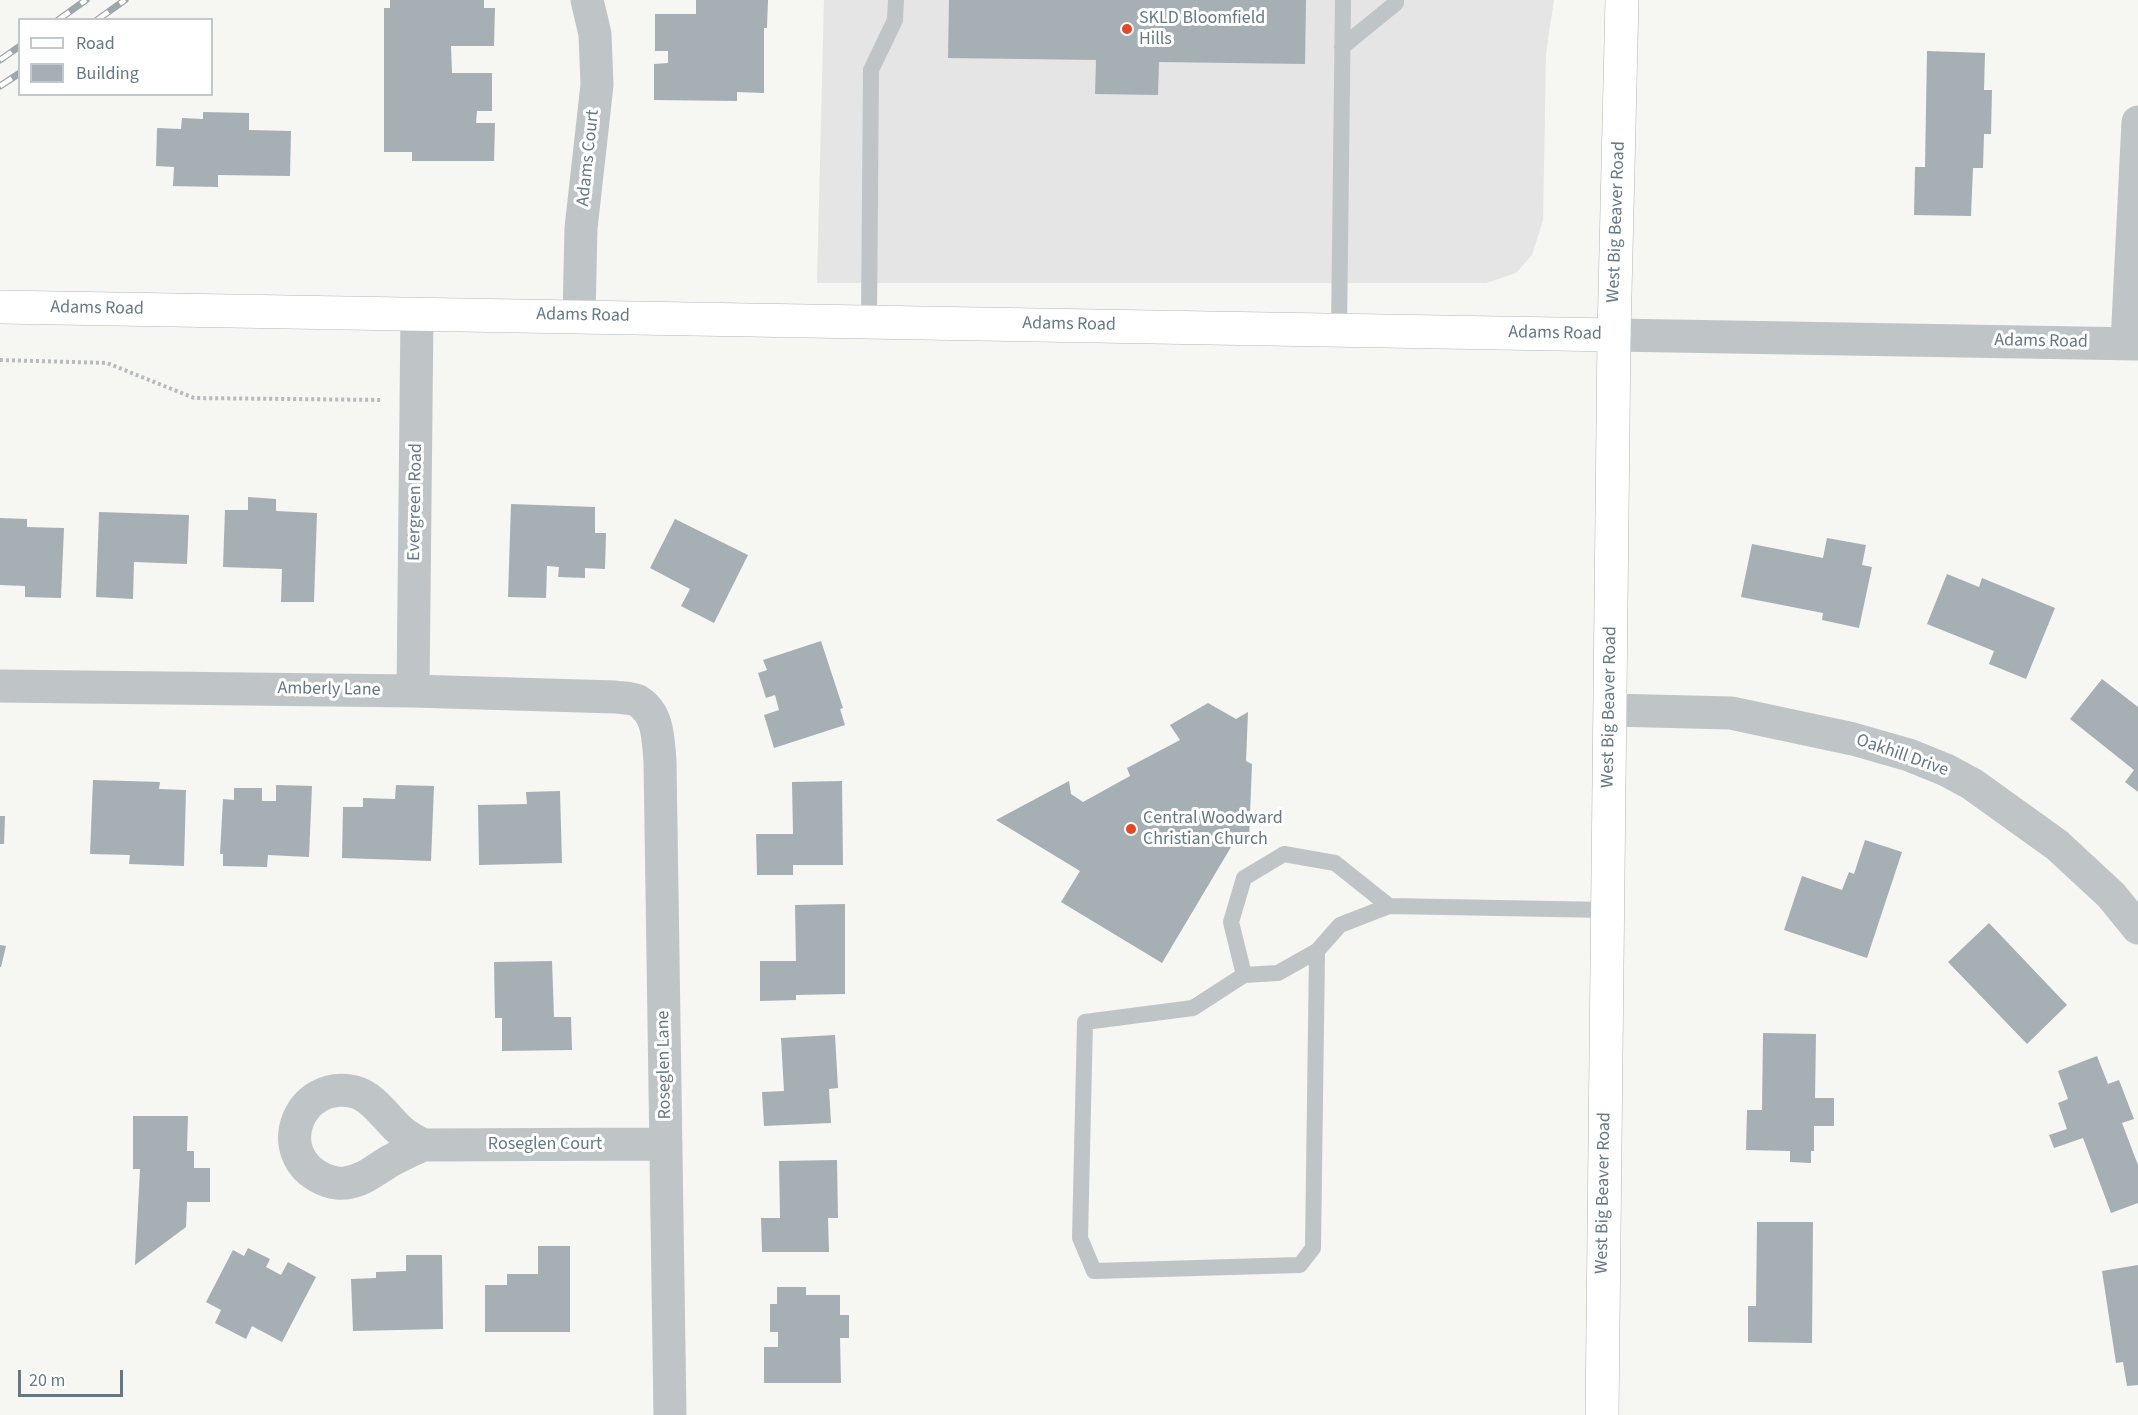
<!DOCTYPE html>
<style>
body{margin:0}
#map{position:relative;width:2138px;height:1415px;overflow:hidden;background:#f6f6f3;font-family:"Source Sans 3",sans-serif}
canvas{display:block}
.legend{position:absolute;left:18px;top:18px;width:195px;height:78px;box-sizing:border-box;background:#fff;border:2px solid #c1c9ce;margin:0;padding:8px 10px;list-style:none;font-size:18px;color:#657884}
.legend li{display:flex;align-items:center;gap:12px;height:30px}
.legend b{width:30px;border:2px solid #c1c9ce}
.scale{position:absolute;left:18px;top:1370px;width:105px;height:27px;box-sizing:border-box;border:3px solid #657884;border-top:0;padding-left:8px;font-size:18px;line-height:21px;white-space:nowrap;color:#657884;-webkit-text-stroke:4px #fff;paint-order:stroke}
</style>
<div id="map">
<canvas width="2138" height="1415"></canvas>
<ul class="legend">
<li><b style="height:8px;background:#fff"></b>Road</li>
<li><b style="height:16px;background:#a6afb4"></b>Building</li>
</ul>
<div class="scale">20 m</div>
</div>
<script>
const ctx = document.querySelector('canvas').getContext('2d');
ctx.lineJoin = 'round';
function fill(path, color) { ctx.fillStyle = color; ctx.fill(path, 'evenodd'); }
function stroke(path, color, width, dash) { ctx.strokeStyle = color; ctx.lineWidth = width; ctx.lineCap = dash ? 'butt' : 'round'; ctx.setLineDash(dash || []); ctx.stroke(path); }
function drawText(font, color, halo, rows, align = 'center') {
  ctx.font = font + ' "Source Sans 3",sans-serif'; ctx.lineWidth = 6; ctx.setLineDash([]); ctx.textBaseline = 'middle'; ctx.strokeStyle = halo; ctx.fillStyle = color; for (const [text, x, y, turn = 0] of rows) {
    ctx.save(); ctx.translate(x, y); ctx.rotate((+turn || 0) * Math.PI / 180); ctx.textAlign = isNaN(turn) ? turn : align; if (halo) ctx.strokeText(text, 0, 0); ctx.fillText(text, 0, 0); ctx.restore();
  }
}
const built = new Path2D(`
 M824,0H1554L1546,53L1543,220L1532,255L1516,273L1486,283H817Z`);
const building = new Path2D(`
 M390,0H484V8H495L494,46H451L452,73H492V111H477L476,123H495L494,161H412V152H384V8H390Z
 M696,0H768L767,28H764V93L737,92V101L654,100V64L668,63V51H655V14H696Z
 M949,0H1306L1305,64L1159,62L1158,95L1095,94L1096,60L948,58Z
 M1927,51L1985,53L1984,90H1992L1991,134H1984L1983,168H1973L1971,216L1914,215L1915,167H1925Z
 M203,112L249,113V130L291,131L290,176L218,175V187L173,186L174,167L156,166L157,128L181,129L182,118L203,119Z
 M248,497L276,499V511L317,513L314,602H281L282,569L223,567L225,510H248Z
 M511,504L595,507V533H606L605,569L585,568V578L558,577L559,567L547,566L546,598L508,597Z
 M99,512L189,515L187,564L134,562L133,599L96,597Z
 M0,518L27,519V527L64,528L61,598L25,597V586L0,585Z
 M675,519L748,555L714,623L681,606L690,589L650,568Z
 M1827,538L1866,545L1862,565L1872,567L1859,628L1822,620L1823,613L1741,597L1752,544L1823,558Z
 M1947,574L1979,587L1982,578L2055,608L2026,679L1989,664L1994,651L1927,624Z
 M821,641L843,708L840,709L845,725L774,748L764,715L779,710L775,695L766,698L758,673L767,670L763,660Z
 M2102,679L2138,707V792L2125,782L2134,770L2070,719Z
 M1208,703L1236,719L1248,712L1246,761L1252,764L1249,839L1234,842L1162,963L1061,902L1080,871L996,820L1069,781L1071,794L1083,802L1130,776L1127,768L1180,740L1170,725Z
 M93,780L160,782L159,789L186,790L184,866L129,864L130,855L90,854Z
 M842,781L843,865H793V875H757L756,834H793L792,782Z
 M276,785L312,786L309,857L268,855L267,867L223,866V854H220L223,799L234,800V788H262V801H276Z
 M396,785L434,786L431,861L342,858L343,807H363V798L395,799Z
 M560,791L562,863L479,865L478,805L527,804L526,792Z
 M0,816H5L4,844H0Z
 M1865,840L1902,852L1867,958L1784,930L1802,876L1842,890L1849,872L1854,874Z
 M845,904V994L796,995V1000L760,1001V961H796L795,905Z
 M1989,923L2067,1005L2027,1044L1948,962Z
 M0,945L6,946L1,967H0Z
 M552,961L554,1017H571L572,1050L502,1051V1018H495L494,962Z
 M1763,1033L1816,1034L1815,1098H1834V1126H1814V1151H1811V1163L1790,1162V1151L1746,1150L1747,1110H1762Z
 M835,1035L838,1088L829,1089L831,1123L764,1126L762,1092L784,1091L781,1038Z
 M2097,1056L2108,1084L2119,1080L2134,1119L2122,1123L2138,1165V1203L2111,1213L2083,1138L2054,1148L2049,1135L2067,1129L2058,1103L2068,1099L2058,1071Z
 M133,1116H188L187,1151H194V1168H210V1202H187L186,1227L135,1265L140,1169H133Z
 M837,1160L838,1218H828L829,1252H762L761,1218H780L779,1161Z
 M1757,1222H1813L1812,1343L1748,1342V1306H1756Z
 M538,1246H570V1332H485V1285H507V1274H538Z
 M248,1248L270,1259L266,1267L281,1275L288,1262L316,1277L282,1342L252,1326L246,1339L215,1323L221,1310L206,1302L233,1250L244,1256Z
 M406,1255H442L443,1329L353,1331L351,1279L376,1278V1272L406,1271Z
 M2138,1265V1385L2127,1386L2123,1362L2116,1363L2102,1271Z
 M777,1287H806V1295H840V1315H849V1338H840L841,1383H764V1347H778V1332H770V1304H777Z`);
const path = new Path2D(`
 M0,360L107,363L194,398L383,400`);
const service = new Path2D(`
 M1342,47L1396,3V0
 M869,321L871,70L895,20L896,0
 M1339,331L1343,0
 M1317,951L1278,973L1244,975L1193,1008L1085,1022L1080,1238L1094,1271L1300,1265L1313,1248L1317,951L1340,925L1389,906L1608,910
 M1244,975L1231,922L1244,878L1284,854L1335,863L1389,906`);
const minor = new Path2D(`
 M579,316L581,228L597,85L595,34L587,0
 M2127,343L2138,122
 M0,686L413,691L615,697C622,698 632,698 638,701C659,714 658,740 660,761L670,1415
 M413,691L417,314
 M1611,710L1731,713L1853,739L1909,755L1946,770L1972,784L2057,845L2111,895L2138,928
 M423,1145C412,1150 401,1155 390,1161C375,1170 363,1181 345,1183C338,1184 330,1182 323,1179C269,1154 299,1078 355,1092C374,1097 388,1121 403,1133C409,1138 416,1141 423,1145L666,1144`);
const tertiary = new Path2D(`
 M1614,335L2138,344`);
const secondary = new Path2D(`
 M0,307L1614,335`);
const primary = new Path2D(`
 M1602,1415L1614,335L1622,0`);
const rail = new Path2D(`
 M58,20L86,0
 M97,20L125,0
 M0,60L20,46
 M0,86L20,73`);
const markers = [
 [1127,29,6,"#e44626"],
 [1131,829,6,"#e44626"]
];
const poiNames = [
 ["SKLD Bloomfield",1139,19],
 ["Hills",1139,40],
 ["Central Woodward",1143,819],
 ["Christian Church",1143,840]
];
const streetNames = [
 ["Adams Court",589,158,-84],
 ["West Big Beaver Road",1617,222,-88],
 ["Adams Road",97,309,1],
 ["Adams Road",583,316,1],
 ["Adams Road",1069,325,1],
 ["Adams Road",1555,334,1],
 ["Adams Road",2041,342,1],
 ["Evergreen Road",416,502,-89],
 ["Amberly Lane",329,690,1],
 ["West Big Beaver Road",1610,707,-89],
 ["Oakhill Drive",1902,756,19],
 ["Roseglen Lane",665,1065,-91],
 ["Roseglen Court",545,1145],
 ["West Big Beaver Road",1604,1193,-89]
];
fill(built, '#e4e5e4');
fill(building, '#a6afb4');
stroke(secondary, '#b2b8bc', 34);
stroke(primary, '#b1b6ba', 34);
stroke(path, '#b7bbbe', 4, [3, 3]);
stroke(service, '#bfc4c7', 16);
stroke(minor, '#bfc4c7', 33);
stroke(tertiary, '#bfc4c7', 33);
stroke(secondary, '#fff', 33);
stroke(primary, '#fff', 33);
stroke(rail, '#9ea6ab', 7);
stroke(rail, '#fff', 4.5, [14]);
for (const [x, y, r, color] of markers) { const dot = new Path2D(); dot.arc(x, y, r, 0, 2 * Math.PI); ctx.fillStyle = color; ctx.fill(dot); stroke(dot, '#fff', 2); }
drawText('18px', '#657884', '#fff', poiNames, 'left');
drawText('18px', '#657884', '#fff', streetNames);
</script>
